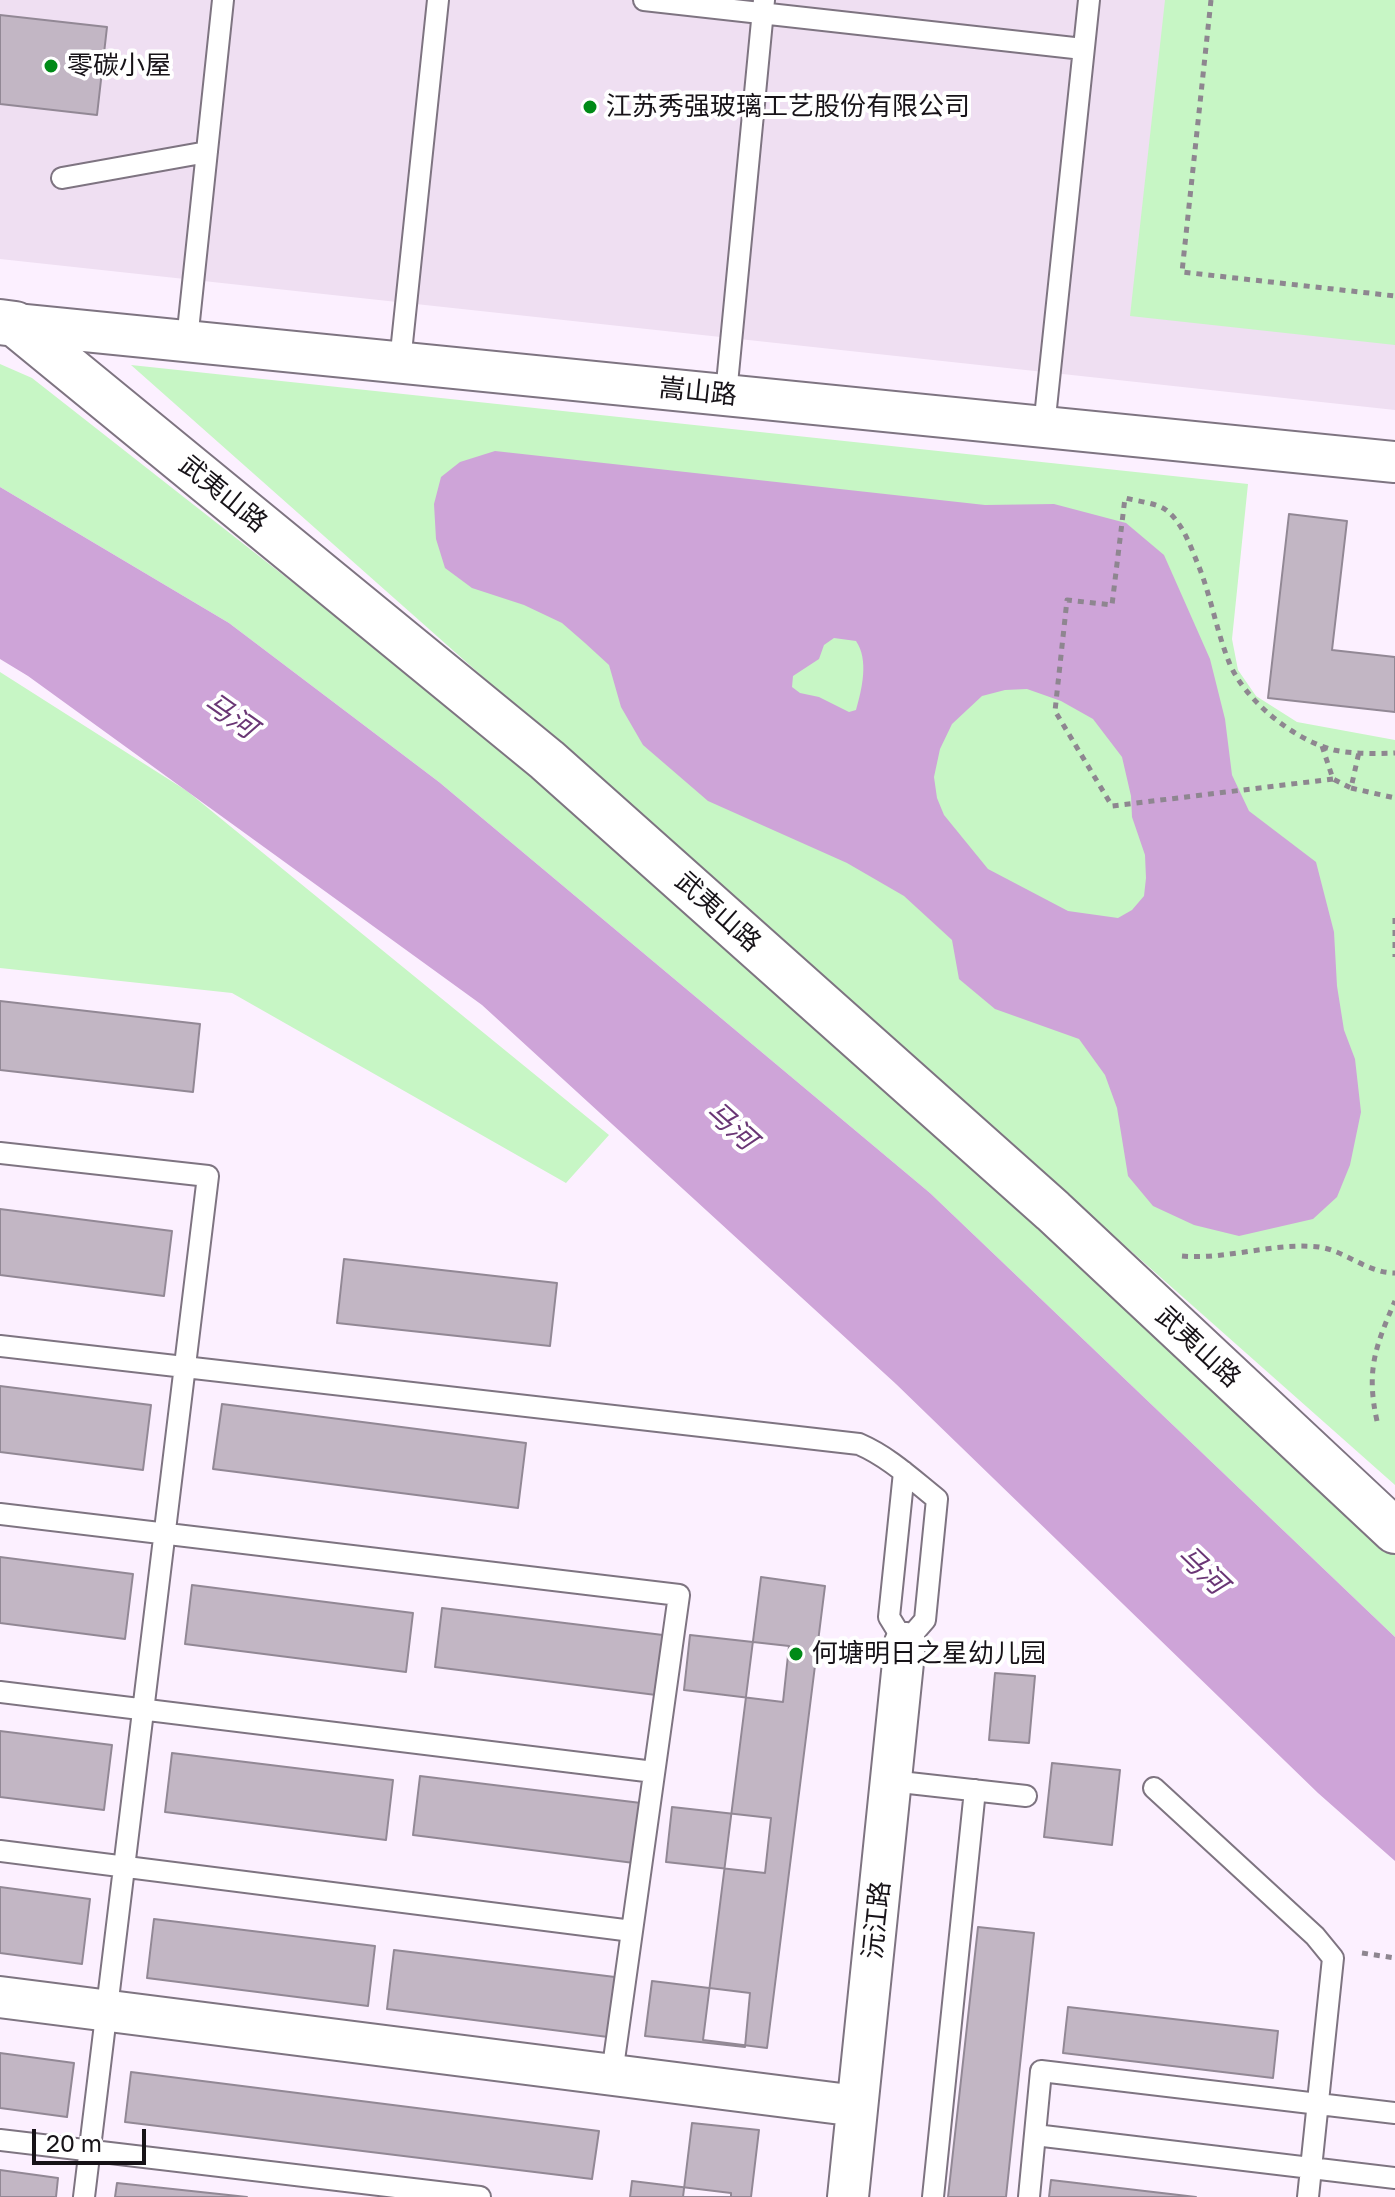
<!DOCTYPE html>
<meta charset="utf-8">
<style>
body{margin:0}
#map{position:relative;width:1395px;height:2197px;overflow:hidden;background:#fcf0ff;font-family:"Golos Text",sans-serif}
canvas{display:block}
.scale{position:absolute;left:32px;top:2129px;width:114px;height:36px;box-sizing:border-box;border:4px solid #171318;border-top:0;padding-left:10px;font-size:24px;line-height:28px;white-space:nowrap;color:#171318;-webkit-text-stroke:6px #fff;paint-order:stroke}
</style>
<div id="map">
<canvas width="1395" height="2197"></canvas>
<div class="scale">20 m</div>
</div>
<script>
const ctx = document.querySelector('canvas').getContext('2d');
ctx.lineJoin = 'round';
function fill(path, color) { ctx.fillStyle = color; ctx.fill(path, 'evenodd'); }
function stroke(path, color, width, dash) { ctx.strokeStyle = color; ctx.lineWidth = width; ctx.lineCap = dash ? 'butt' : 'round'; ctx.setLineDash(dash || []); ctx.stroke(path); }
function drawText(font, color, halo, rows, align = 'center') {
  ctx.font = font + ' "Golos Text","Noto Sans SC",sans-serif'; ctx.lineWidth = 8; ctx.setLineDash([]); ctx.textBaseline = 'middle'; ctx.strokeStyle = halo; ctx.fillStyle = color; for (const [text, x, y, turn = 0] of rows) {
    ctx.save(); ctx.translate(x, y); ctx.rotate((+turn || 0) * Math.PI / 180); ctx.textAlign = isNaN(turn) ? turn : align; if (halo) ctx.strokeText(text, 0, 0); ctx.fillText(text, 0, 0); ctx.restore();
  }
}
const built = new Path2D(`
 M0,0H1395V410L0,259Z`);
const green = new Path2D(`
 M1165,0H1395V345L1130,316Z
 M0,364L32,378L635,851L1229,1397L1395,1554V1637L930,1193L439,782L229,623L0,487Z
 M131,365L1248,484L1232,639L1238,670L1256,696L1297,722L1395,740V1485Z
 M0,672L187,791L609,1135L566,1183L232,993L0,968Z`);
const water = new Path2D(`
 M495,451L985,505L1054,504L1126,523L1164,555L1210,659L1225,719L1232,775L1249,811L1316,862L1334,932L1337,986L1344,1030L1355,1059L1361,1112L1350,1165L1337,1197L1313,1219L1239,1236L1194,1225L1153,1206L1128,1176L1117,1108L1105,1075L1079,1039L995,1009L959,979L952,940L904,896L847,863L708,801L643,745L621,707L609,665L585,643L562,623L524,605L472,588L445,568L436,539L434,504L441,477L460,462ZM834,638L856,641C869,660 862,689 856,710L849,712L819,697L800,693L792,687L793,676L819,659L824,645ZM1027,689L1061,701L1093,719L1122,757L1131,796L1132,817L1145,855L1146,878L1144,896L1132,910L1118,918L1068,911L988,869L944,815L937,798L934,777L940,749L952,724L982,696L1005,690Z
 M0,487L229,623L439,782L930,1193L1395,1637V1861L1318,1793L896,1384L482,1005L28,676L0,659Z`);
const building = new Path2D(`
 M0,15L107,27L97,115L0,104Z
 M1289,514L1347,521L1332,650L1395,657V712L1268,698Z
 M0,1001L200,1024L193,1092L0,1070Z
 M0,1209L172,1231L164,1296L0,1275Z
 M344,1259L557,1283L550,1346L337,1323Z
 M0,1386L151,1405L143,1470L0,1452Z
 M222,1404L526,1443L518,1508L213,1469Z
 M0,1557L133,1574L125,1639L0,1623Z
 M761,1577L825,1586L767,2048L703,2040Z
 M192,1585L413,1613L406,1672L185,1644Z
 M442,1608L663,1635L656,1695L435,1667Z
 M690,1635L789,1646L783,1702L684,1690Z
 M995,1673L1035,1676L1029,1743L989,1740Z
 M0,1731L112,1745L104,1810L0,1797Z
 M172,1753L393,1780L386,1840L165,1812Z
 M1052,1763L1120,1770L1112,1845L1044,1837Z
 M420,1776L641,1803L634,1863L413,1835Z
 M672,1807L771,1818L765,1873L666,1862Z
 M0,1887L90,1899L82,1964L0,1953Z
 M154,1919L375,1946L368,2006L147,1978Z
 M978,1927L1034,1933L1006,2197H948Z
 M394,1950L615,1977L608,2037L387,2009Z
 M652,1981L750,1993L745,2047L645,2036Z
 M1068,2007L1278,2031L1273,2078L1063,2053Z
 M0,2053L74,2063L67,2117L0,2108Z
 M131,2072L599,2131L592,2179L125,2122Z
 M692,2123L759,2130L751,2197H683Z
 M0,2170L58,2178L56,2197H0Z
 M1051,2180L1196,2197H1049Z
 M632,2181L731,2193V2197H630Z
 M117,2183L247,2197H115Z`);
const path = new Path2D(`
 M1211,0L1182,272L1395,296
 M1322,746L1333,779L1351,788L1359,752
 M1333,779L1112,806L1055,711L1067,600L1112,605L1125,498C1137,501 1156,503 1166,510C1182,522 1190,545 1197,562C1211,595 1216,630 1229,662C1244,700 1294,740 1334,750C1353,754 1375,754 1395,753
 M1351,788L1395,798
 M1395,918V957
 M1182,1256C1228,1260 1273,1242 1319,1247C1346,1251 1367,1273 1395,1273
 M1377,1421C1366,1371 1375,1347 1395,1301
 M1362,1953L1395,1958`);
const service = new Path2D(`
 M644,0L1083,49
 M62,178L207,152
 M187,340L223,0
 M400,362L438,0
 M726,394L764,0
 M1044,427L1089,0
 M0,1153L208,1176L84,2197
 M0,1346L859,1444C889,1457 912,1479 937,1499L925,1620L905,1643L889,1617L904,1472
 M0,1514L679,1595L612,2074
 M0,1692L654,1772
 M891,1781L1026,1796
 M1154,1788L1315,1936L1333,1958L1308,2197
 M0,1851L632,1931
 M1035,2135L1395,2178
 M0,2140L480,2197
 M933,2197L975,1790
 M1029,2197L1041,2071L1395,2113`);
const minor = new Path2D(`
 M15,324L1395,462
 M0,1997L857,2106
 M848,2197L905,1643`);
const tertiary = new Path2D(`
 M0,322L15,324L547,760L1053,1211L1395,1531`);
const markers = [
 [51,66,8,"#008a17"],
 [590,107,8,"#008a17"],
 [796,1654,8,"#008a17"]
];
const poiNames = [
 ["零碳小屋",67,66],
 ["江苏秀强玻璃工艺股份有限公司",606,107],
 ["何塘明日之星幼儿园",812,1654]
];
const streetNames = [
 ["嵩山路",698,392,6],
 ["武夷山路",223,494,39],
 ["武夷山路",718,912,42],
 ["武夷山路",1198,1347,43],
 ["沅江路",877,1920,-84]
];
const waterNames = [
 ["马河",230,716,35],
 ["马河",731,1126,42],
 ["马河",1202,1570,44]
];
fill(built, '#efdff2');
fill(green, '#c7f6c5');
fill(water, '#cea4d8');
fill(building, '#c2b6c4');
stroke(building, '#928895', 2);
stroke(service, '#7e7481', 24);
stroke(minor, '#7e7481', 44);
stroke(tertiary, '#7e7481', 48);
stroke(path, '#8e8690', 5, [6, 6]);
stroke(service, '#fff', 20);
stroke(minor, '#fff', 40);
stroke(tertiary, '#fff', 44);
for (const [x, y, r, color] of markers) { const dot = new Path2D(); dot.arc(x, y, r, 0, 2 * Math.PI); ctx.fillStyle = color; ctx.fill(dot); stroke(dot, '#fff', 3); }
drawText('26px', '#171318', '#fff', poiNames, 'left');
drawText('26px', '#171318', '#fff', streetNames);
drawText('italic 28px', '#6a3675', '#fff', waterNames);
</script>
